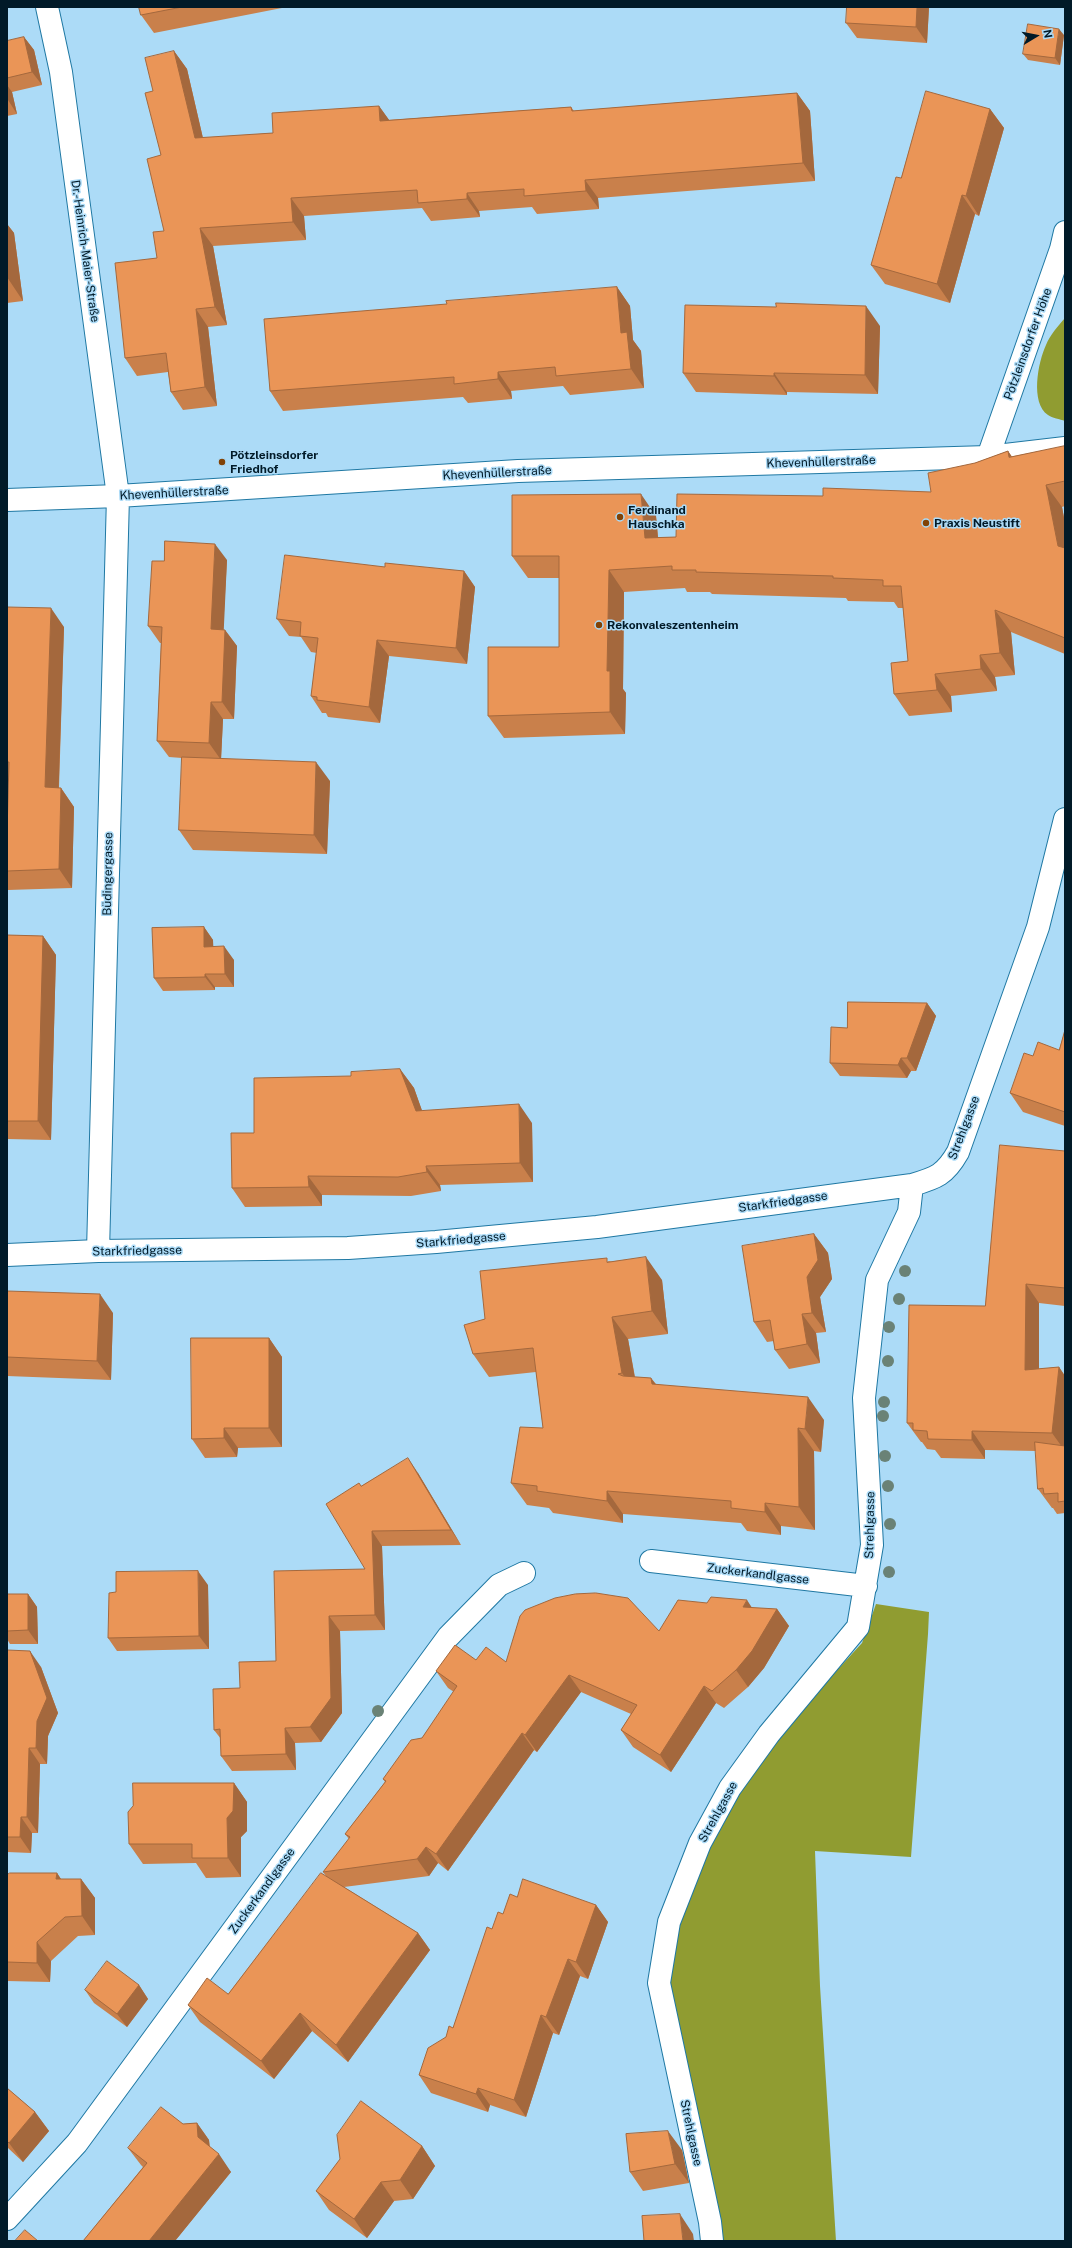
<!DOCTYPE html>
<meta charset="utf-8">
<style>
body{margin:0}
#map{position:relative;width:1072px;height:2248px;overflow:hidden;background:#acdbf7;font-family:"Public Sans",sans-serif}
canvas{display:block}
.frame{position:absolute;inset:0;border:8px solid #011a28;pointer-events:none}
.north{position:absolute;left:1016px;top:16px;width:40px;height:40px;-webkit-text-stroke:3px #acdbf7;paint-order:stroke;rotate:80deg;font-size:11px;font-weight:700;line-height:16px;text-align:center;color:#011a28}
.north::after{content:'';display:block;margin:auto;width:14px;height:18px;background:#011a28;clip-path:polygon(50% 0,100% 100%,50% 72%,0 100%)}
</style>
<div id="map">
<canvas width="1072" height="2248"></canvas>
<div class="frame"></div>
<div class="north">N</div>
</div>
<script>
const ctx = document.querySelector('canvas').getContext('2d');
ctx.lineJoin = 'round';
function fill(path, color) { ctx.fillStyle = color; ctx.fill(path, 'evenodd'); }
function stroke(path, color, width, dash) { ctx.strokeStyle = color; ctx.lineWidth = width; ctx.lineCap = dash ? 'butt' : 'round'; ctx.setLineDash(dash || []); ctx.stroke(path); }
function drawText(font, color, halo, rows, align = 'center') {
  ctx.font = font + ' "Public Sans",sans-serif'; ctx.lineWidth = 3; ctx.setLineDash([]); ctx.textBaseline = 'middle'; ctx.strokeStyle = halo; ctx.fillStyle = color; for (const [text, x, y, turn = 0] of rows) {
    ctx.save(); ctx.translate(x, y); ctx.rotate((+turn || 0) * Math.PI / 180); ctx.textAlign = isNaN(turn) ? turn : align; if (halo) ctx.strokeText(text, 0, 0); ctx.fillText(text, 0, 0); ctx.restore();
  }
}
const forest = new Path2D(`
 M1065,318V421C1060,419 1052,418 1048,415C1030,403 1038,362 1046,345C1050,335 1058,326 1065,318Z
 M876,1604L929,1612L928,1634L911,1857L815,1851L820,1986L836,2241H720L669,1988L677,1930L719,1823L775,1738L862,1643Z`);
const minor = new Path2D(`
 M47,7L61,72L118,496L98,1251
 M988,457L1061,249L1065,232
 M7,500L118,496L518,471L988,457L1065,448
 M7,1255L98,1251L348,1248L436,1242L597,1227L912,1185C936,1178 945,1175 958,1152L1038,927L1065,819
 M651,1561L866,1586
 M7,2219L77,2143L448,1637L499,1585L524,1573
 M712,2241L710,2222L659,1983L669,1922L700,1843L730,1788L769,1734L858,1627L872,1545L864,1398L877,1280L909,1212L912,1185`);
const trees = [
 [905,1271],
 [899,1299],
 [889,1327],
 [888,1361],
 [884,1402],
 [883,1416],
 [885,1456],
 [888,1486],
 [890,1524],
 [889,1572],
 [378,1711]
];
const wall = new Path2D(`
 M139,7H287L154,33L141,15Z
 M929,7L927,43L857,38L846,23Z
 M1064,35L1060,65L1028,60L1023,54Z
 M24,37L34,50L42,85L12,92L17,114L7,116V41Z
 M174,51L187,69L203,138L273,133L379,106L389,120L571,107L574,111L797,93L810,111L815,181L598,198L599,209L537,214L532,207L479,211L480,217L431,221L422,208L304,216L306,240L213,246L227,325L208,327L217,406L183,410L171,392L168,372L137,376L125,358L157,258L164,231L161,155L153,91Z
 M990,109L1004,128L979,216L975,214L950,303L885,284L871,265L901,178Z
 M7,224L14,233L23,301L7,303Z
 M617,287L630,306L633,340L641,351L644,388L570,395L563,386L511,391L512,399L468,403L463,397L283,411L270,391L447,304Z
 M880,326L878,394L787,392V395L696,392L683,373Z
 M1065,446V506L1062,507L1065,523V654L1011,632L1015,675L995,677L997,691L951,696L952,712L909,716L894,694L908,661L903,608H898L894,602L848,601L846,598L712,594L710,592H687L685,588L624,592L623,689L626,693L625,734L504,738L488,716L559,647V578H528L512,556L656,516L658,537H676L823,496L931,492L975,463L1008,451L1012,457Z
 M227,560L223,630H225L237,646L234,719H223L221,759L330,781L327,854L193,850L179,830L182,758L169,757L157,741L161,643H160L148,626L164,561Z
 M385,567L464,571L475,587L467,664L389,656L380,723L328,717L326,713H322L311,696L317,653L311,652L301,637L289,636L277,619Z
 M7,607L64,627L59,788H61L74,807L72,888L8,890L7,907V833L9,781H7Z
 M204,927L213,940V947L234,960V987H215V990L163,991L154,978Z
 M7,935L43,936L56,955L51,1140L7,1139Z
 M927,1003L936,1016L916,1071H911L907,1078L840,1076L830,1063L847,1028Z
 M1065,1030V1126L1023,1112L1010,1093L1033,1056L1059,1050Z
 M400,1069L414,1088L422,1111L532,1123L533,1182L440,1185L441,1191L411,1196L322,1195V1206L245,1207L232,1188L351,1076Z
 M1065,1151V1306L1039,1303V1369L1059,1367L1065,1376V1513L1057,1514L1053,1508H1052L1038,1489L1036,1451L985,1450V1459L941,1458L935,1450L927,1449L922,1442H921L907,1423L985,1306Z
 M814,1234L828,1253L832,1279L820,1297L826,1332L816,1333L820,1363L789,1369L775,1350L774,1341L767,1342L754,1322Z
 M609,1261L662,1280L668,1334L628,1339L635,1377L651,1378L656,1384L824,1420L821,1452L814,1451L815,1530L781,1526V1535L747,1531L741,1523L623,1514V1523L553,1513L549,1508L527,1505L511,1483L543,1428L536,1372L489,1377L473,1354L485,1319Z
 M7,1291L113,1313L111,1380L7,1376Z
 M269,1338L282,1357V1447L238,1448L237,1457L205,1458L192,1439Z
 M418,1473L461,1545L382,1546L385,1630L340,1631L342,1713L321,1742L295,1743L296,1770L232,1771L221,1756V1739L214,1730L240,1688L276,1661L365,1569L361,1486Z
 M208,1585L209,1649L117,1651L108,1638Z
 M7,1594H28L37,1607L38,1644H10L7,1639Z
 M752,1608L777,1609L789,1626L764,1668L748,1687L724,1708L716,1703L671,1772L633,1747L621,1730L631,1714L581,1692L537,1752L534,1750L448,1871L438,1863L429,1876L344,1887L418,1933L430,1950L348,2062L312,2031L274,2079L200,2022L188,2005L228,1994L326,1876L323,1872L349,1839L345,1834L385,1782L383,1779L422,1738L454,1692L448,1688L436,1671L476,1660L506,1662L659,1631Z
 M7,1650L41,1667L58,1713L48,1736L47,1764H40L38,1833H32L31,1853L7,1852Z
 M234,1783L247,1802V1831L241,1837V1877L206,1878L196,1863L143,1864L129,1844Z
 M57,1873L61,1879H81L95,1898V1935L78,1936L51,1961L50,1982L7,1981V1875Z
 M517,1897L596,1905L608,1922L588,1979L580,1976L559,2035L553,2033L526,2117L490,2105L488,2112L431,2093L419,2075L446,2037L453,2028L492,1929Z
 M139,1985L148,1999L127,2027L94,2003L85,1990Z
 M7,2088L35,2112L49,2131L23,2162L8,2148L7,2149Z
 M197,2123L209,2140L210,2147L231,2172L175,2241H83L143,2167L141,2165L128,2148L183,2124Z
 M422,2146L435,2166L413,2199L394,2201L367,2238L329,2210L316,2191Z
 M682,2150L689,2183L643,2191L630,2172Z`);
const shadedWall = new Path2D(`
 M917,7H929L927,43L916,27Z
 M1059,29L1064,35L1060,65L1055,58Z
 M24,37L34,50L42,85L32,72Z
 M174,51L187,69L207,156L195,138Z
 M7,85L12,92L17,114L8,100L7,98Z
 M797,93L810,111L815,181L803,163Z
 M379,106L392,124L380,121Z
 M990,109L1004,128L979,216L966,196Z
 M585,180L598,198L599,209L586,191Z
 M467,193L479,211L480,217L467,199Z
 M962,195L975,214L950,303L937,284Z
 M291,198L304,216L306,240L293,222Z
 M7,224L14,233L23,301L7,277Z
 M200,228L213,246L227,325L215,307Z
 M617,287L630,306L633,340L641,351L644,388L631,369L621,333Z
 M866,306L880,326L878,394L865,375Z
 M196,309L208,327L217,406L205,387Z
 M498,372L511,391L512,399L498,379Z
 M774,373L787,392V395L774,376Z
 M1008,451L1023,473L1009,457Z
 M1046,485L1062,507L1065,523V555L1058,546Z
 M641,494L656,516L660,560L645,538Z
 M215,544L227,560L223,646L211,629Z
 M609,570L624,592L623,689L626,693L625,734L610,712L607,671Z
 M464,571L475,587L467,664L456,648Z
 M51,608L64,627L58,807L45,787Z
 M995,610L1011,632L1015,675L1000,653Z
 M225,630L237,646L234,719L222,702Z
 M377,640L389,656L380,723L369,707Z
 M980,655L995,677L997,691L981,669Z
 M935,674L951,696L952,712L937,690Z
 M211,702L223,719L221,760L209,743Z
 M316,762L330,781L327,854L314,835Z
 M61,788L74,807L72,888L59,869Z
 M204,927L213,940L214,960L204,947Z
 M43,936L56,955L51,1140L38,1121Z
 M224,946L234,960V987L225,974Z
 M205,974L215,987V990L205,977Z
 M927,1003L936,1016L916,1071L907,1058Z
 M901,1058L911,1071L907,1078L898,1065Z
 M400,1069L414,1088L429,1130L416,1111Z
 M519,1104L532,1123L533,1182L520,1163Z
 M426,1166L440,1185L441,1191L427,1172Z
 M308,1176L322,1195V1206L309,1187Z
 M814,1234L828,1253L832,1279L820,1297L826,1332L812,1313L807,1277Z
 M646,1257L662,1280L668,1334L652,1311Z
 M1026,1284L1039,1303V1389L1025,1370Z
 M100,1294L113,1313L111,1380L97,1361Z
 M802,1314L816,1333L820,1363L807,1344Z
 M612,1317L628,1339L638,1396L622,1373Z
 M269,1338L282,1357V1447L269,1428Z
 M1059,1367L1065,1376V1451L1052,1433Z
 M651,1378L667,1400L652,1384Z
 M808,1397L824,1420L821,1452L805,1429Z
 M224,1428L238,1448L237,1457L224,1438Z
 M798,1428L814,1451L815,1530L799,1507Z
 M972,1431L985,1450V1459L972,1440Z
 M408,1458L418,1473L461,1545L451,1530Z
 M607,1491L623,1514V1523L607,1501Z
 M765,1503L781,1526V1535L765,1512Z
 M372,1531L382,1546L385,1630L375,1615Z
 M198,1571L208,1585L209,1649L199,1636Z
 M28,1594L37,1607L38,1644L28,1630Z
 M747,1600L758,1617L743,1607Z
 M777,1609L789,1626L764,1668L748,1687L736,1670Z
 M329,1616L340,1631L342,1713L321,1742L310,1727Z
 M30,1651L41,1667L58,1713L48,1736L47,1764L36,1748Z
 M569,1675L581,1692L537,1752L525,1735Z
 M704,1686L716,1703L671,1772L660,1755Z
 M285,1728L295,1743L296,1770L286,1754Z
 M522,1733L534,1750L448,1871L436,1854Z
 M29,1748L40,1764L38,1833L27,1817Z
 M234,1783L247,1802V1831L241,1837V1877L228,1858L227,1818Z
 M21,1817L32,1833L31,1853L20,1837Z
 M426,1847L438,1863L429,1876L417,1859Z
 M57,1873L70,1893L56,1879Z
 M81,1879L95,1898V1935L82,1916Z
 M596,1905L608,1922L588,1979L576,1962Z
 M418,1933L430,1950L348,2062L336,2045Z
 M37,1942L51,1961L50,1982L37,1963Z
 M568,1959L580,1976L559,2035L546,2017Z
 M139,1985L148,1999L127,2027L117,2014Z
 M300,2013L312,2031L274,2079L261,2061Z
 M541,2015L553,2033L526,2117L514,2100Z
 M478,2088L490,2105L488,2112L476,2094Z
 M35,2112L49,2131L23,2162L9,2143Z
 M197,2123L209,2140L210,2155L198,2137Z
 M668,2131L682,2150L689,2183L675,2164Z
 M422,2146L435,2166L413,2199L400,2180Z
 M219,2154L231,2172L175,2241H149Z
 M381,2182L394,2201L367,2238L354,2219Z
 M680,2214L693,2234L694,2241H683Z`);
const building = new Path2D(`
 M139,7H182L141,15Z
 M847,7H917L916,27L846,23Z
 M1028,24L1059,29L1055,58L1023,54Z
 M24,37L32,72L7,78V41Z
 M174,51L195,138L273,133L272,113L379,106L380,121L571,107L572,111L797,93L803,163L585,180L586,191L524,196V189L467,193V199L418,203L417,190L291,198L293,222L200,228L215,307L196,309L205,387L171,392L166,353L125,358L115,263L157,258L153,232L164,231L147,159L161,155L145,93L153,91L145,58Z
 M926,91L990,109L966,196L962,195L937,284L871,265L896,177L901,178Z
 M617,287L621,333L627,332L631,369L556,376L555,367L498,372V379L454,384V377L270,391L264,319L447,304L446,301Z
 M776,303L866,306L865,375L774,373V376L683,373L685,305L776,307Z
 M1065,446V481L1046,485L1058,546L1065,548V638L995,610L1000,653L980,655L981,669L935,674L937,690L894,694L891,663L908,661L901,586H883V580L833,578V576L696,572V570H672V566L609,570L607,671H610V712L488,716V647H559V556H512V495L641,494L645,538L676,537L677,494L823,496V488L931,492L928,473L975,463L1008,451L1009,457Z
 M165,541L215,544L211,629L225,630L222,702H211L209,743L157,741L162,627L148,626L152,561H164Z
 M285,555L385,567V563L464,571L456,648L377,640L369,707L317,700V697L311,696L318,638L300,636L301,622L277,619Z
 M7,607L51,608L45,787L61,788L59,869L7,871V833L9,762H7Z
 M182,757L316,762L314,835L179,830Z
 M204,927V947L224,946L225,974H205V977L154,978L152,928Z
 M7,935L43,936L38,1121H7Z
 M848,1002L927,1003L907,1058H901L898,1065L830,1063L831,1027L847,1028Z
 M1065,1030V1112L1010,1093L1024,1053L1033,1056L1038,1042L1059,1050Z
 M400,1069L416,1111L519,1104L520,1163L426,1166L427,1172L398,1177L308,1176L309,1187L232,1188L231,1133H254V1078L351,1076V1072Z
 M1000,1145L1065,1151V1288L1026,1284L1025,1370L1059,1367L1052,1433L972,1431V1440L928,1439L927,1431L913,1430V1423H907L909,1305L985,1306Z
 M814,1234L818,1260L807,1277L812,1313L802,1314L807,1344L775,1350L770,1320L754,1322L742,1246Z
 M646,1257L652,1311L612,1317L622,1373L618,1374L623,1376L651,1378L652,1384L808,1397L805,1429L798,1428L799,1507L765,1503V1512L731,1508V1501L607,1491V1501L537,1491V1486L511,1483L520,1427L543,1428L533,1348L473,1354L464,1325L485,1319L480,1271L607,1258V1262Z
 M7,1291L100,1294L97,1361L7,1357Z
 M191,1338H269V1428H224V1438L192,1439Z
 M1035,1442L1065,1446V1501L1058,1502V1493L1044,1494L1043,1488L1038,1489Z
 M408,1458L451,1530L372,1531L375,1615L329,1616L331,1698L310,1727L285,1728L286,1754L221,1756L220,1729L214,1730L213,1689L240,1688L239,1662L276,1661L274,1571L365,1569L326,1504L359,1483L361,1486Z
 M198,1571L199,1636L108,1638L109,1593L116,1592V1572Z
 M596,1593L628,1598L659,1631L678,1600L707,1603L711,1597L747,1600L743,1607L777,1609L752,1651L736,1670L712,1691L704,1686L660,1755L621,1730L637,1705L569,1675L525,1735L522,1733L436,1854L426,1847L417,1859L323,1872L350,1837L345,1834L386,1781L383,1779L411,1740L422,1738L457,1686L436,1671L455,1645L476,1660L486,1647L506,1662L520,1616L525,1610L555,1598L575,1594Z
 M7,1594H28V1630L7,1631Z
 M7,1650L30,1651L47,1698L37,1721L36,1748H29L27,1817H21L20,1837H7Z
 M133,1783H234L233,1811L227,1818L228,1858H192V1844H129L128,1812L133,1806Z
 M10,1873H57L56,1879H81L82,1916L65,1917L37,1942V1963L7,1962V1875Z
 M321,1873L418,1933L336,2045L300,2013L261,2061L188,2005L207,1978L228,1994Z
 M523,1879L596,1905L576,1962L568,1959L546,2017L541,2015L514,2100L478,2088L476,2094L419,2075L428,2048L446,2037L449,2026L453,2028L487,1927L492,1929L498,1912L503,1914L510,1894L517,1897Z
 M107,1961L139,1985L117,2014L85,1990Z
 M7,2088L35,2112L9,2143L7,2141Z
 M361,2101L422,2146L400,2180L381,2182L354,2219L316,2191L340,2159L337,2135Z
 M161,2107L183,2124L197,2123L198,2137L219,2154L149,2241H83L147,2163L128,2148Z
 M668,2131L675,2164L630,2172L626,2134Z
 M680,2214L683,2241H644L642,2216Z
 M25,2230L38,2241H15Z`);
const markers = [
 [222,462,4,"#814206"],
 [620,517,4,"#814206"],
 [926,523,4,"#814206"],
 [599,625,4,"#814206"]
];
const streetNames = [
 ["Dr.-Heinrich-Maier-Straße",85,251,82],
 ["Pötzleinsdorfer Höhe",1028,344,-70],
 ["Khevenhüllerstraße",821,462,-2],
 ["Khevenhüllerstraße",497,473,-3],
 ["Khevenhüllerstraße",174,493,-3],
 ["Büdingergasse",108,874,-89],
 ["Strehlgasse",964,1128,-69],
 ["Starkfriedgasse",783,1202,-8],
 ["Starkfriedgasse",461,1240,-5],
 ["Starkfriedgasse",137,1251,-1],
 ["Strehlgasse",870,1525,-89],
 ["Zuckerkandlgasse",758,1574,7],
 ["Strehlgasse",718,1812,-61],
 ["Zuckerkandlgasse",262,1891,-54],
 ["Strehlgasse",691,2133,78]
];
const poiNames = [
 ["Pötzleinsdorfer",230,455],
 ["Friedhof",230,469],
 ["Ferdinand",628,510],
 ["Hauschka",628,524],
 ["Praxis Neustift",934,523],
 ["Rekonvaleszentenheim",607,625]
];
fill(forest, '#909c31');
stroke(minor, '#1f78a3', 24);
stroke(minor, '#fff', 22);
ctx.fillStyle = '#6a8276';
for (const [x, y] of trees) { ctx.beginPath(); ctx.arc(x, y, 6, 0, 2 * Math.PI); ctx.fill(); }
fill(wall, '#c9804b');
fill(shadedWall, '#a4683d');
fill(building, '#ea9557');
stroke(building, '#a4683d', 1);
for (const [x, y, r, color] of markers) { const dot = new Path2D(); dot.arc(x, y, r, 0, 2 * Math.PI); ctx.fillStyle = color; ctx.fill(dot); stroke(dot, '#acdbf7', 1.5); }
drawText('12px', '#011a28', '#acdbf7', streetNames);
drawText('bold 12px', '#011a28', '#acdbf7', poiNames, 'left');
</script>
